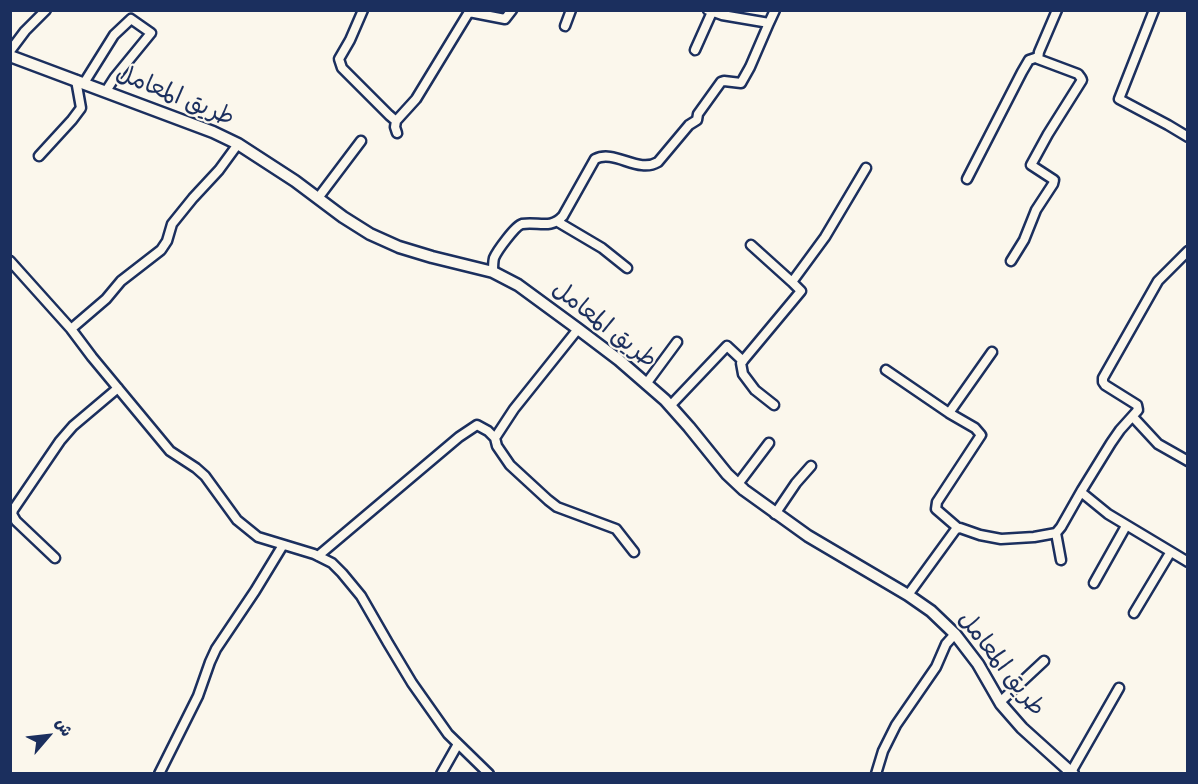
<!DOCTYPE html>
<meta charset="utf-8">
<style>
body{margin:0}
#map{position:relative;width:1198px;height:784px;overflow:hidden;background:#fbf7ec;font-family:Caveat,"Playpen Sans Arabic",sans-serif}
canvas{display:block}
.frame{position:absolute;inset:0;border:12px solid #1b2f5e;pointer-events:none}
.north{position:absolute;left:18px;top:706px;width:60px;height:60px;-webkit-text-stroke:4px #fbf7ec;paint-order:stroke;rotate:62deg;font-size:16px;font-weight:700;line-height:24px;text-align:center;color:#1b2f5e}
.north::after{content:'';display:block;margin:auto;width:21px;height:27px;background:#1b2f5e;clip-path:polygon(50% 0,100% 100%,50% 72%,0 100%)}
</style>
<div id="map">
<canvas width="1198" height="784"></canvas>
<div class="frame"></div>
<div class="north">ش</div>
</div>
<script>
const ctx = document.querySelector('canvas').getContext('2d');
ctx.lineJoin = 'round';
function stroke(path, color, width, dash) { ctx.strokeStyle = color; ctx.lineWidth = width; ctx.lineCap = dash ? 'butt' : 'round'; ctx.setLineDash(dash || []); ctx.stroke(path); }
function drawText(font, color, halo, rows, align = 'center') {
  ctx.font = font + ' Caveat,"Playpen Sans Arabic",sans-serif'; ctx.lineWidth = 4.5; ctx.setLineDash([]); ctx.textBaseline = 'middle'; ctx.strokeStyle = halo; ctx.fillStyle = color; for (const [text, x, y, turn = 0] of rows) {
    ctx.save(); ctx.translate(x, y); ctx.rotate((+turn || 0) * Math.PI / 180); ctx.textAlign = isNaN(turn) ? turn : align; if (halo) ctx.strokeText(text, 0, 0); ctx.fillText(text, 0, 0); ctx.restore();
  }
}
const minor = new Path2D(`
 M363,10L350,40L339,59L342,68L389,115L396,121
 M708,10L722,15L769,23L775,10
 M1154,10L1119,99L1168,125L1188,137
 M565,26L571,10
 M695,50L712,12
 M10,51L25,31L46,10
 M84,83L114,35L131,19L151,33L115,77L106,91
 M397,133L395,127L396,121L416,99L469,12L505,19L512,10
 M39,156L72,120L81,108L76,80
 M967,179L1022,72L1029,60L1038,57
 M318,198L361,141
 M558,222L602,248L627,268
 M751,245L792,282
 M10,261L71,329L92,357L170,451L196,468L205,476L237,520L258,537L314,554L332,563L342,573L361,596L388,643L412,683L448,734L489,774
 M1011,261L1024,240L1036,210L1053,184L1054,180L1031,165L1048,134L1082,80L1081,78L1078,74L1038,59L1039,52L1057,10
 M493,272C493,268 493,262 494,258C497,251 515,226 522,224C538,221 550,230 563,216L595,159C615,149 638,174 658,162L689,125L697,120L698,114L721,82L724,81L741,83L750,67L769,23
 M71,329L106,299L121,281L161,250L167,241L172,224L193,198L219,170L238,144
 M886,370L949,413
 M646,384L677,342
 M774,405L755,390L743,374L741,363L801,291L792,282L825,237L866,168
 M670,406L727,346L743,361
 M1133,417L1158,444L1188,461
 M495,438L514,409L578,329
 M738,484L769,443
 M1081,492L1108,514L1188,562
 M775,514L796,483L811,466
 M958,528L936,509L937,502L981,435L975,428L949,413L992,352
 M1056,533L1061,560
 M318,556L459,437L477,425L488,431L495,438L497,446L510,465L548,500L557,507L616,529L634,552
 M55,558L16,521L12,514L13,510L60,441L73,426L118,388
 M1094,583L1126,526
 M908,595L956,529L960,528L980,535L1001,539L1034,537L1056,533L1061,527L1082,490L1111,443L1120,430L1138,410L1137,405L1105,385L1103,382V378L1158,281L1188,251
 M1134,613L1170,553
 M1000,702L1044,661
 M1071,772L1119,688
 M159,774L198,696L210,662L216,649L255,591L283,545
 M441,774L458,744
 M876,774L883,751L896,725L936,667L946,644L955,634`);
const major = new Path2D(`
 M10,56L213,132L238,144L295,181L343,217L370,234L399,247L432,257L493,272L518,285L578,329L619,360L665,400L689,427L727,474L744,490L808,536L908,595L931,611L955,634L978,664L1001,704L1022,728L1073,774`);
const streetNames = [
 ["طريق المعامل",175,96,22],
 ["طريق المعامل",604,325,38],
 ["طريق المعامل",1001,664,52]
];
stroke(minor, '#1b2f5e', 13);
stroke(major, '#1b2f5e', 15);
stroke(minor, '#fbf7ec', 8);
stroke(major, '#fbf7ec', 10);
drawText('24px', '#1b2f5e', '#fbf7ec', streetNames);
</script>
